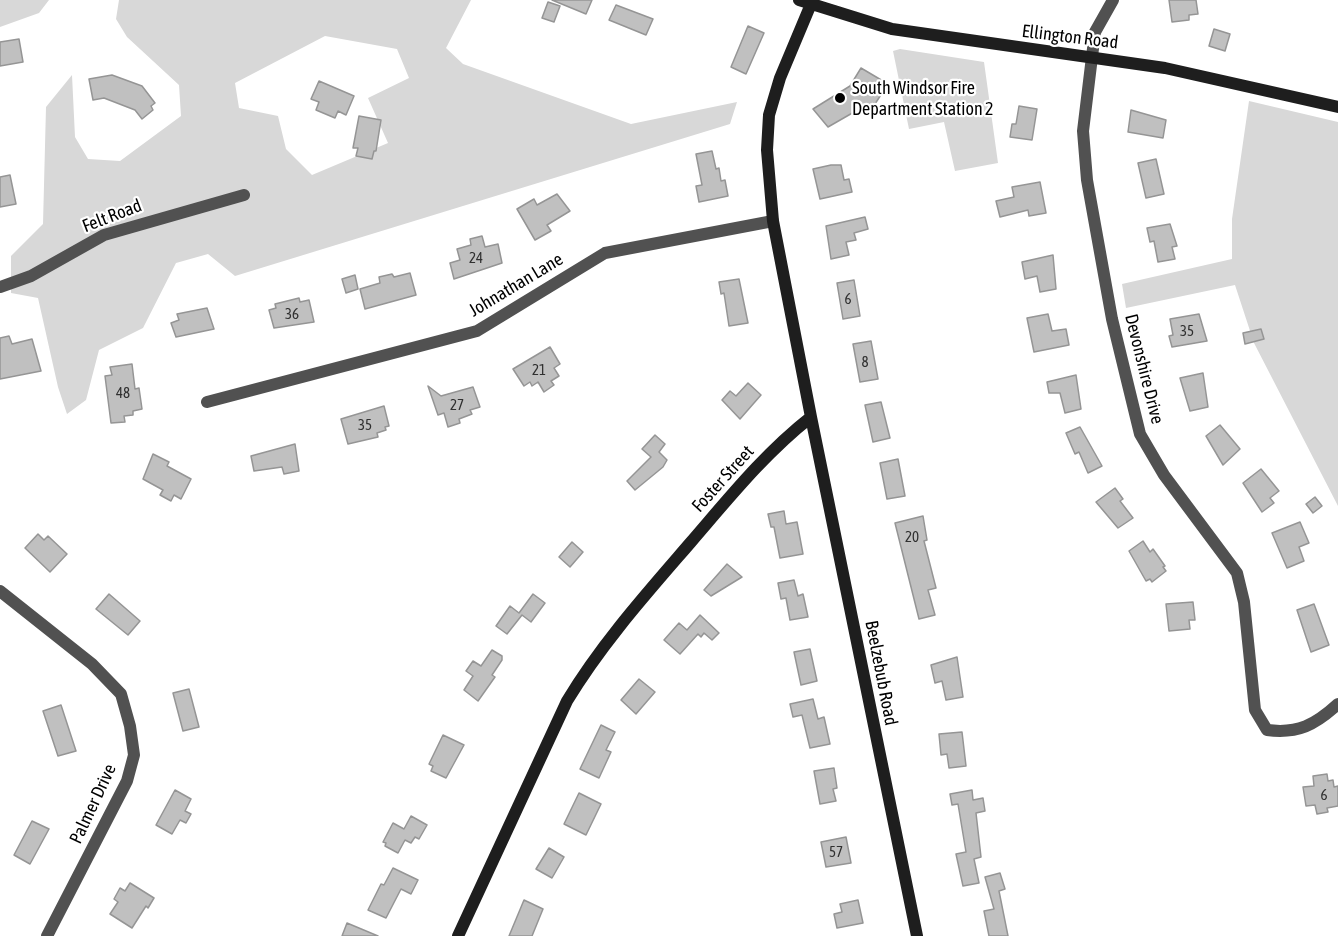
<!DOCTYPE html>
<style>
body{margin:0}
canvas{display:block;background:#fff}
</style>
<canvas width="1338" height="936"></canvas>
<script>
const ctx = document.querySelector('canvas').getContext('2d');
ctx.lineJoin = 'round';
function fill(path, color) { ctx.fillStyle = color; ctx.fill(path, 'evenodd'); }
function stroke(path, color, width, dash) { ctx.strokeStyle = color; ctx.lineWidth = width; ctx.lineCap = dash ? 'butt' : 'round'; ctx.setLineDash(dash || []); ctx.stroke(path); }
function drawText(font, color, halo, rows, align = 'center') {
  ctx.font = font + ' "Asap Condensed",sans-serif'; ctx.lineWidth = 4.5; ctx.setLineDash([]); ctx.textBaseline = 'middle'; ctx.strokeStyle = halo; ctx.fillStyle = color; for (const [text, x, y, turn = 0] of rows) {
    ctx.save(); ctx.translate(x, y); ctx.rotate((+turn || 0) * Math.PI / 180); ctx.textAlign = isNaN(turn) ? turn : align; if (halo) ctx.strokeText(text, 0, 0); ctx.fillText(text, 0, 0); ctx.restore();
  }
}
const green = new Path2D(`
 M0,0H49L39,13L0,27Z
 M119,0H471L446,48L463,64L631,124L737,102L730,124L235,276L208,254L176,263L143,328L99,350L86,400L67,414L58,387L38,298L11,293V256L43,224L46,107L72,75L75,137L88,159L120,161L181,116L179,85L127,37L116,19ZM325,36L397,49L409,78L368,98L388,143L312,175L286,149L278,116L239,108L235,83Z
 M900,49L984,62L998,163L955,171L944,122L909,129L893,51Z
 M1249,101L1338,122V506L1254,343L1235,285L1126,308L1122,284L1232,259V219Z`);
const building = new Path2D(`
 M552,0H592L586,14Z
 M1169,0H1196L1198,14L1189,15V20L1172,22Z
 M548,2L560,6L554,22L542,18Z
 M616,5L653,19L646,35L609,20Z
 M748,26L764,33L746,74L731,67Z
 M1214,29L1230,34L1225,51L1209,46Z
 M19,39L23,62L0,66V42Z
 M861,68L888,84L873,107L868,104L828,127L813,109L850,86Z
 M112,75L142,86L155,103L151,106L153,110L142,119L135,110L104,98L93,100L89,79Z
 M319,81L354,96L346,115L338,111L335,118L316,110L319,102L311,99Z
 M1019,106L1037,109L1032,140L1010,137L1012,124H1016Z
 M1131,110L1166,120L1163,138L1128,132Z
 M359,116L381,120L376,151H374L372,159L356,156L358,148H353Z
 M712,151L716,169L719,168L721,181L725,180L728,196L699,202L696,186L702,185L696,154Z
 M1156,159L1164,194L1146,198L1138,163Z
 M831,165H841L844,180L849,179L852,192L820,199L813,169Z
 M10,175L16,204L0,207V177Z
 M1040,182L1046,213L1029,216L1028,210L1000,217L996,201L1014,197L1012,187Z
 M557,194L570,211L547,225L551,231L535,240L517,209L534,199L537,205Z
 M865,217L868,229L854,233L856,240L846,242L849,255L831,259L826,226Z
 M1170,224L1177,246L1172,247L1175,259L1158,262L1154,241L1150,242L1147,228Z
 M482,236L485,247L498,244L502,263L454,279L450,263L460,260L457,249L471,245L470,239Z
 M1053,255L1056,289L1040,292L1037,276L1025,279L1022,262Z
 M410,273L416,295L365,309L360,289L380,283L379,277L392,274L394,277Z
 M355,275L358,289L346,293L342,279Z
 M739,279L748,323L729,326L724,293L721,294L719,282Z
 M854,280L860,316L843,319L837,283Z
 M299,298L300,302L309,300L314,322L274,328L269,310L276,308L275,304Z
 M207,308L214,329L176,337L171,323L179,320L177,314Z
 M1048,314L1052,331L1066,329L1069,345L1034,352L1027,318Z
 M1199,314L1207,341L1172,347L1169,336L1173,335L1170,319Z
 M1261,329L1264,339L1245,344L1243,333Z
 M9,336L12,344L32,339L41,371L0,379V338Z
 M871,341L878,379L860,382L853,344Z
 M550,347L560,364L554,368L559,376L551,381L554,385L544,392L538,382L532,386L530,382L524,386L513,369Z
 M132,364L135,389L139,388L142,409L133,411V415L124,416L125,422L111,423L105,376L112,375L110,367Z
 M1203,373L1208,407L1190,411L1180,378Z
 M1076,375L1081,409L1065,413L1060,393H1049L1047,382Z
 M748,383L761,395L740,419L722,400L730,391L736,396Z
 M428,386L441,396L473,387L480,407L470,410L472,414L459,419L460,423L448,427L444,413L438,415Z
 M881,402L890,438L873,442L865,405Z
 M384,406L389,426L385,427L386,430L377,433L378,437L348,444L341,419Z
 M1220,425L1240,449L1223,465L1206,436Z
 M1080,427L1102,466L1088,473L1079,452L1075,454L1066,433Z
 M655,435L665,444L659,452L667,460L663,467L635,490L627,481L651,457L642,449Z
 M295,444L299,471L284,474L282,467L254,471L251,456Z
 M153,454L169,462L167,466L191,479L181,499L174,495L171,501L160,495L163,490L143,479Z
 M898,459L905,496L887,499L880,463Z
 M1261,469L1279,491L1270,498L1274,503L1262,512L1243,483Z
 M1115,488L1123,499L1120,501L1133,518L1118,528L1096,502Z
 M1315,497L1322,506L1313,513L1306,504Z
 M784,511L786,524L797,522L803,554L780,558L774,527H771L768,514Z
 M923,516L927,540L924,541L936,588L928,590L935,615L919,619L895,523Z
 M1300,522L1309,543L1299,547L1304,561L1287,568L1272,533Z
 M38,534L44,540L48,536L67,554L50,572L25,548Z
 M1143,541L1150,552L1153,549L1165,566L1163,567L1166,571L1152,582L1150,579L1146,581L1129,551Z
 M572,542L583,552L570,567L559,557Z
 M727,564L742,577L711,596L704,590Z
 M794,580L798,596L803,594L808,617L790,620L786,598L781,599L778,583Z
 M109,594L140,621L128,635L96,609Z
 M533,594L545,603L531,622L522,615L507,634L496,626L510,606L519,613Z
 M1193,602L1195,620H1189L1190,629L1169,631L1166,604Z
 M1314,604L1329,645L1311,652L1297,610Z
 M700,615L719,633L712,640L704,633L701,637L698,634L680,654L664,640L679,623L687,630Z
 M810,649L817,681L801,685L794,652Z
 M492,650L502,656V660L492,675L495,677L478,701L464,690L473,676L466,671L473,661L481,666Z
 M957,657L963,697L946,700L942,681L935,683L931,665Z
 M639,679L655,692L636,714L621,700Z
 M189,689L199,727L183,731L173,693Z
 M813,699L818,719L824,717L830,744L810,748L802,715L793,717L790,704Z
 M61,705L76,751L58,756L43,711Z
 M601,725L615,732L606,750L611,752L599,778L580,769Z
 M962,732L966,766L949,768L947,754L941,755L939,734Z
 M443,735L464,745L446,778L431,771L433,766L429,764Z
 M834,768L837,788L833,789L836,801L820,804L814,771Z
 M1327,774L1328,781L1333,780L1334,787L1338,786V806L1327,808L1328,812L1317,814L1315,805L1306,806L1303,787L1314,786L1313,776Z
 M175,790L191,799L185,811L191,814L186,823L180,820L172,834L156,825Z
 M972,790L973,800L983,798L985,811L976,813L981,857L974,859L979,883L963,886L956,854L966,852L958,804L952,805L950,794Z
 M579,793L601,804L586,835L564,824Z
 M411,816L427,825L419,839L415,837L411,843L405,840L398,853L385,846L386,843L383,842L393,823L404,829Z
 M32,821L49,829L30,864L14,855Z
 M846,837L851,863L826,867L821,842Z
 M549,848L564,857L552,878L536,869Z
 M393,868L418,880L411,894L401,889L386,918L368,910L381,884L384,885Z
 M1000,873L1005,889L999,891L1008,936H989L984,911L994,909L985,877Z
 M130,883L154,898L148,908L146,906L132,928L110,914L118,902L114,899L120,888L125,891Z
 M524,900L543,909L532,936H509Z
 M858,900L863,923L837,928L834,914L842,912L840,904Z
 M347,923L378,936H342Z`);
const street = new Path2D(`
 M1113,0L1095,32L1083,131L1087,180L1112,319L1140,434L1164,475L1237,573L1244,602L1255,710L1267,730C1298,734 1315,725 1338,704
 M0,287L31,276L104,235L244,195
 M207,402L477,331L605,253L773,221
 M0,591L92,664L121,694L130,726L134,755L127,781L47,936`);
const secondary = new Path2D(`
 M799,0L892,29L1165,68L1338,107
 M811,417L917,936
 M458,936L567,701C602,643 647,593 691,542C729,498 765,453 811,417L773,221L767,150L769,115L780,78L811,4`);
const markers = [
 [840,98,6,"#000"]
];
const numberNames = [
 ["24",476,258],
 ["6",848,299],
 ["36",292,314],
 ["35",1187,331],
 ["8",865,362],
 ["21",539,370],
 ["48",123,393],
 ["27",457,405],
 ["35",365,425],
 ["20",912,537],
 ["6",1324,795],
 ["57",836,852]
];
const streetNames = [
 ["Ellington Road",1070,37,7],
 ["Felt Road",112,216,-21],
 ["Johnathan Lane",516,285,-31],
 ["Devonshire Drive",1144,369,76],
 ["Foster Street",723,479,-48],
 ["Beelzebub Road",881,673,79],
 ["Palmer Drive",93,804,-65]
];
const poiNames = [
 ["South Windsor Fire",852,88],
 ["Department Station 2",852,109]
];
fill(green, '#d8d8d8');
fill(building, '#c0c0c0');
stroke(building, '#959595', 1.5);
stroke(street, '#515151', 12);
stroke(secondary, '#1e1e1e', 12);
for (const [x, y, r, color] of markers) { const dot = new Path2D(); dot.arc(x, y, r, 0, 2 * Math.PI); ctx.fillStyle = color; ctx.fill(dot); stroke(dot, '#fff', 2); }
drawText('15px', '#303030', null, numberNames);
drawText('18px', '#000', '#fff', streetNames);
drawText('18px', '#000', '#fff', poiNames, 'left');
</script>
